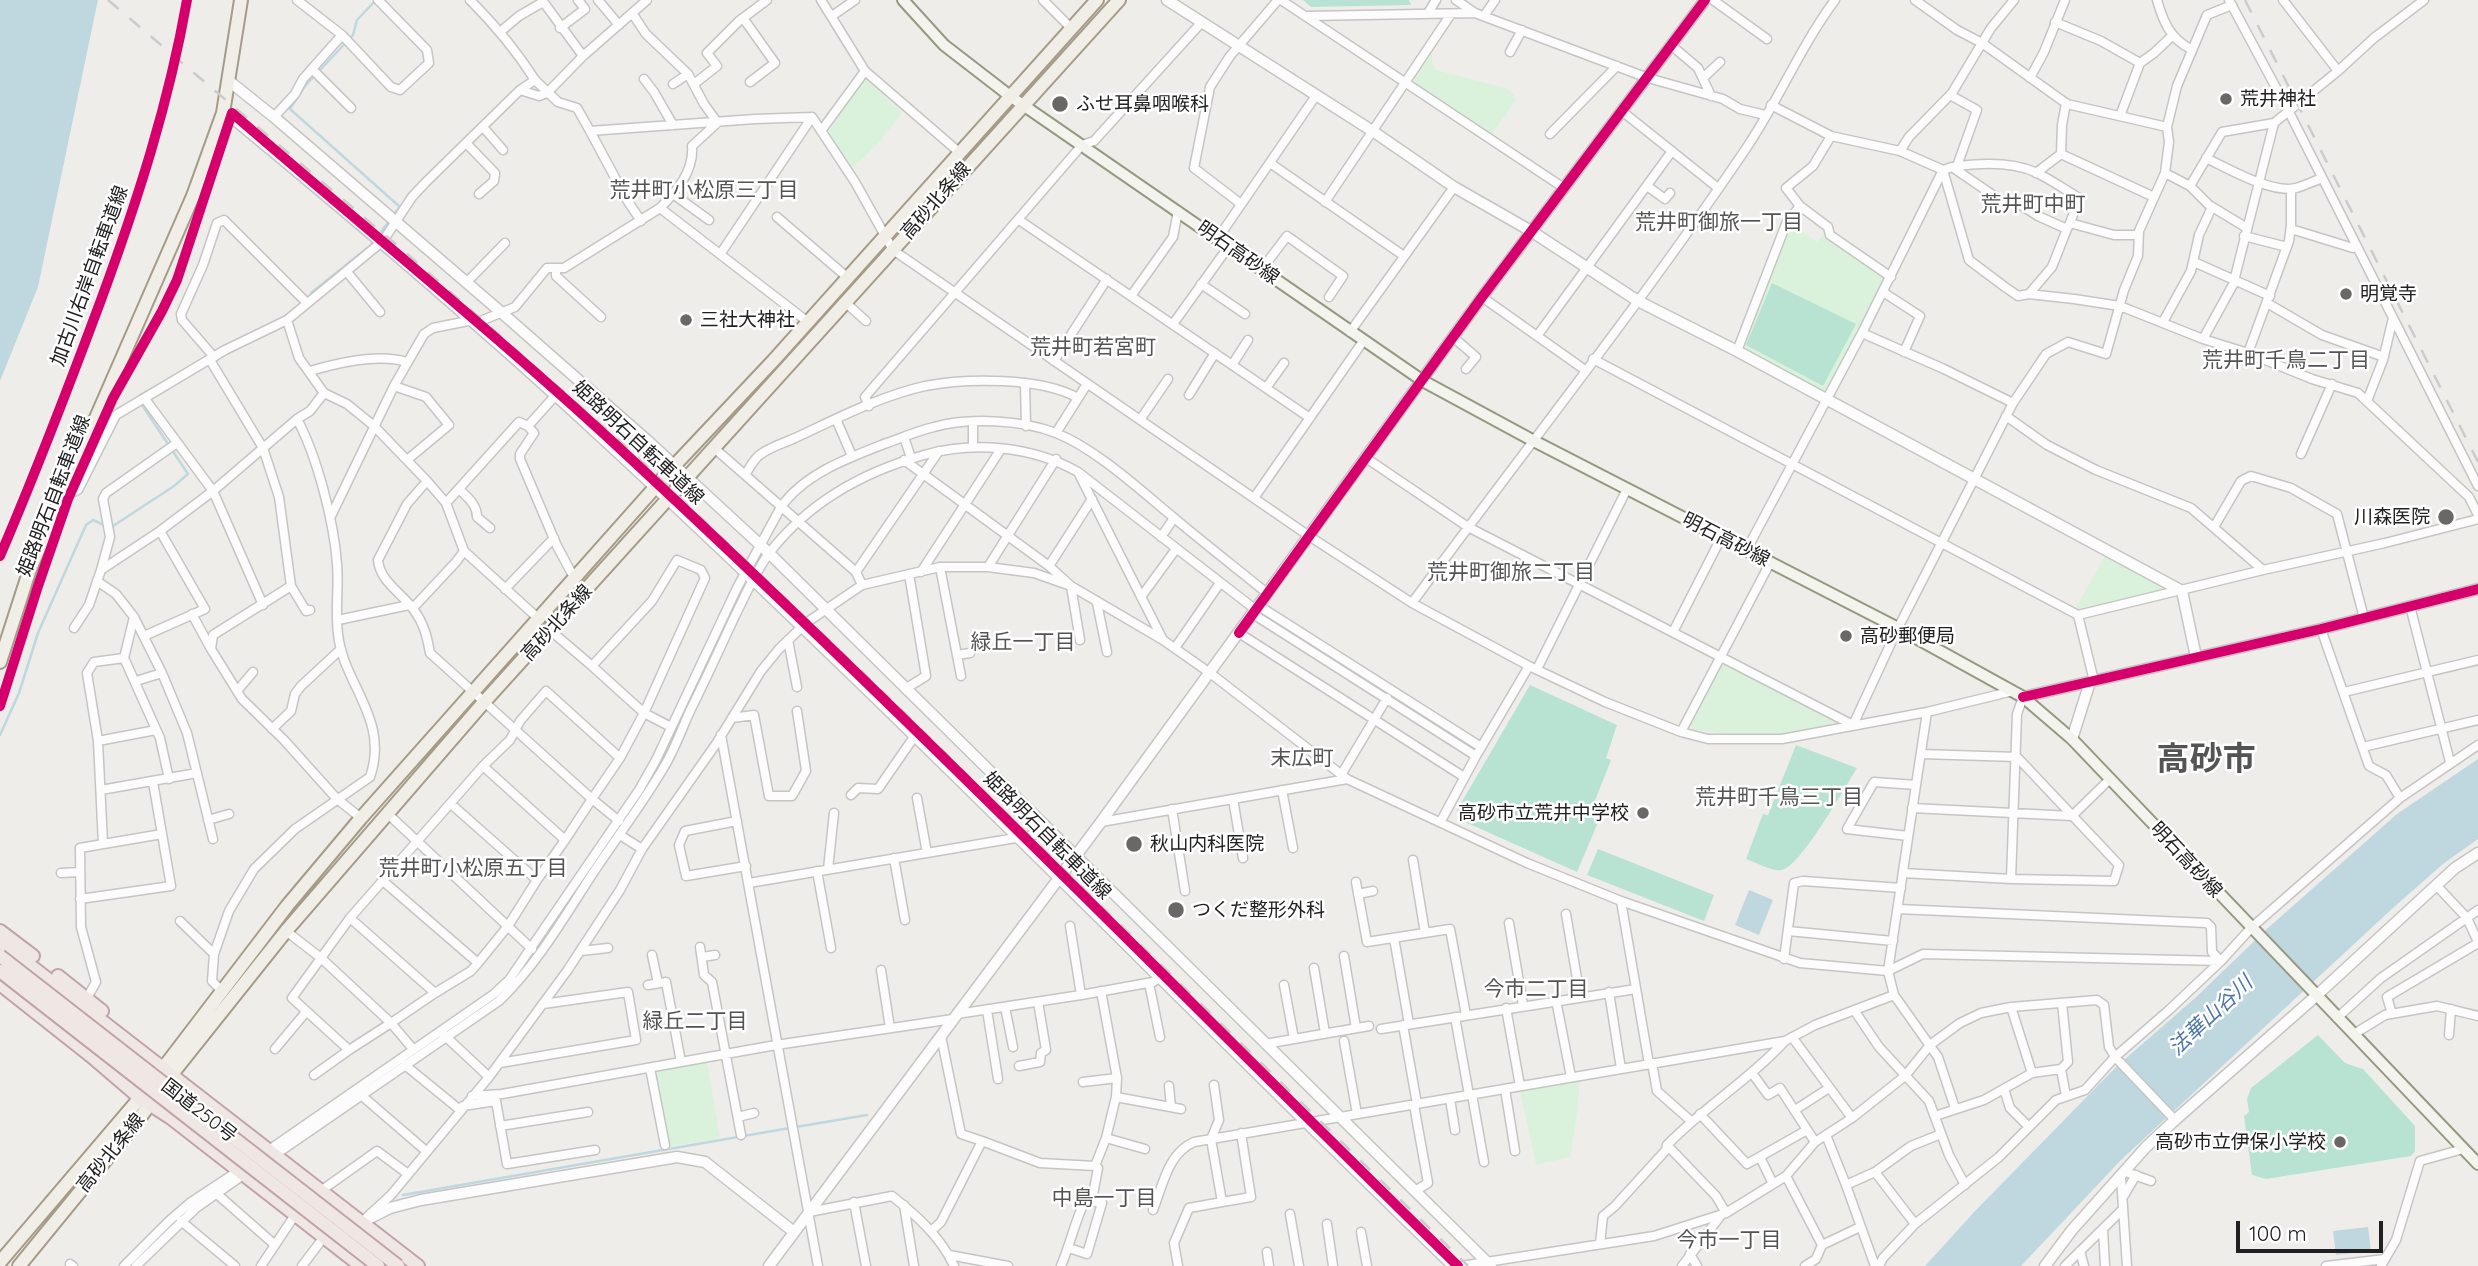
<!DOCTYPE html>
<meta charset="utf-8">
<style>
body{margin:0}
#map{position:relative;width:2478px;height:1266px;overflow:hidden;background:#efedea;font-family:Quicksand,sans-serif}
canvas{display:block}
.scale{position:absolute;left:2236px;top:1221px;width:147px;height:32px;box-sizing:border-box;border:4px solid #212121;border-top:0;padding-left:9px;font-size:21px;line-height:24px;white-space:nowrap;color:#212121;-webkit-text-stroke:5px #fff;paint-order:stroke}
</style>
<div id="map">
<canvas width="2478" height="1266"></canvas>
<div class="scale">100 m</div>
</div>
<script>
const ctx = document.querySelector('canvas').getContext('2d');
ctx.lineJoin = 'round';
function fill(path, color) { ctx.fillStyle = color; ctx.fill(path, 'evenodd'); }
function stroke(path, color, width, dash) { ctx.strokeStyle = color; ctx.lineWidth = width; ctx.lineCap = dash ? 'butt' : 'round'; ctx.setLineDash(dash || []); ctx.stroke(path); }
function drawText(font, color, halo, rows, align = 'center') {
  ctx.font = font + ' Quicksand,"Noto Sans JP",sans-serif'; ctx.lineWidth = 5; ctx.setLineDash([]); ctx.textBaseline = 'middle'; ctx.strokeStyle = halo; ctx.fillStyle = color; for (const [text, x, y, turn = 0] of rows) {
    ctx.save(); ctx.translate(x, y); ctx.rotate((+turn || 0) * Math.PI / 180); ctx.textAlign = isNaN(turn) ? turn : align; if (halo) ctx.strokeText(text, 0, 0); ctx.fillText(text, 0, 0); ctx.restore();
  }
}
const grass = new Path2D(`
 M1268,616L1389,693L1390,695L1267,619Z
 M1395,697L1473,746V747L1470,748L1395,700Z`);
const park = new Path2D(`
 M1432,53V63L1436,70L1506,88L1514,95L1516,100L1492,134L1415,85V77Z
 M864,80H868L902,113L876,146L852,168L827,134Z
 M1792,224L1817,242L1824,234L1884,276L1885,283L1828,389L1822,392L1745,352V344Z
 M2106,554L2164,586V589L2162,591L2082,612L2075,609Z
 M1725,665L1838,721L1837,725L1784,735H1739L1696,730L1690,727L1721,666Z
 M707,1061L720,1138L667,1147L654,1070Z
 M1580,1080L1577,1115L1570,1157L1536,1165L1520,1091Z`);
const pitch = new Path2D(`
 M1303,0H1409L1411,5L1311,7Z
 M1772,283L1856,324L1823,386L1746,345Z
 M1530,685L1617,725L1606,758L1611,760L1592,808L1602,813L1577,872L1465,822L1459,817L1457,810Z
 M1796,745L1857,768C1845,787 1801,866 1782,870C1773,872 1755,862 1746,859L1763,814L1768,815Z
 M1598,849L1714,895L1704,921L1587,875Z
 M2318,1035L2345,1063L2363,1069L2415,1126V1151L2411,1156L2266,1179L2252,1175L2244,1116L2249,1112L2247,1099L2251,1088Z`);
const water = new Path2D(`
 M0,0H98L38,287L0,381Z
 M2478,759V839L2443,864L2393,908L2121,1160L2021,1266H1925L1975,1211L2117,1066L2195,998L2269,927L2397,814Z
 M1749,890L1773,900L1759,935L1735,925Z
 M2368,1227L2371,1251L2336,1255L2333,1231Z`);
const stream = new Path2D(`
 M376,0L357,20L353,35L305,86L290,109L400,207L394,214
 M311,293L371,245L390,220
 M270,324L289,314
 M110,528L174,486L188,474L138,399L140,395L167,380
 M0,735L19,693L38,633L86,525L93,520L104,525
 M796,1127L867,1115
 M403,1195L790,1128`);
const minor = new Path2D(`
 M297,0L342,35L391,87L400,90L429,63L427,50L378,0
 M470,0C495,25 516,50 535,80
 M542,0L583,56
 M598,0L619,25
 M821,0L865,71L960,153
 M1043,0L1071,28
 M1281,0L1564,188
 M1456,0L1475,13L1648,78L1723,99L1740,109L1765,115
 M1713,0L1767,39
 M1915,0L1957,30L1982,43L2067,104L2167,127
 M2157,0C2163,21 2170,39 2191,49
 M2229,0L2289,112L2478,486
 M2283,0L2338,71
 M632,13L646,34L688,74L704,104L717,122
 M1428,13L1436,0
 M832,16L855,0
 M1308,16L1475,13
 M1484,16L1495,0
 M743,18L775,63L750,82
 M2055,22L2101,41L2140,63
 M560,28L585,9L578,0
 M500,32L519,16L543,2
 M1672,46L1698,68L1711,96
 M1510,52L1522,30
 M312,69L351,108
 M1703,78L1720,62
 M2030,78L2044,52L2065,0
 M644,79L654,92L673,125
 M673,84L688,74
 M694,84L717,66L707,53L739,21L767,0
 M520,90L535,80L558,102L577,108L590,131L755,119L812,117L855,182L893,250L1309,536L1412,603L1529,666L1605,702L1681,732L1708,739H1782L1927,712L2013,691
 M1950,95L1977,110L1957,166
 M2066,103L2062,125L2061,154L2154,197
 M1771,105L1831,136L1900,151L1943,170L1952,167L2006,204L2010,198L2038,216L2067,229L2070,223L2114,235H2138
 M1623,112L1718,188
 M223,113L237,123C357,222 477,324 592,430C886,701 1165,988 1452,1266
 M2120,116L2140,63L2154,53L2172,36
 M274,117L295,94L303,79L342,35
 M483,127L503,150
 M590,131L627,200L641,221
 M821,131L865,71
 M1550,134L1617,66
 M466,143L495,173L494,181L479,194
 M1900,151L1909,137L1952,93L1991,28L2014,0
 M2206,158C2227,168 2272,194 2296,188C2304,186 2314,181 2322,178
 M1270,163L1404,256
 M1952,167C1978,163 2010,161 2035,172C2050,179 2064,189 2079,198L2070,223
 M1943,170L1969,260L2005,287L2018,296L2029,294L2074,299L2120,306L2203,339L2248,353L2312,379L2358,393L2469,497L2478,515
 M2036,173L2061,154
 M2165,173L2190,186L2222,132L2274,123L2338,71L2374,38L2424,0
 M1647,186L1665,199L1670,193
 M2190,186L2209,205L2247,228
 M673,194L709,220
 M1325,202L1451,14
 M1241,204L1194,168L1210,87L1230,56L1278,0
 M1800,206L1786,188L1813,166L1831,136
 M660,208L808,322
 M777,217L848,278
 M1019,220L1310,418
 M2291,229L2353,248L2357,247
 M2244,236L2287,247
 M1218,238L1315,97
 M721,253L812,117
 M2194,262L2270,296
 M556,268V276L601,317
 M1262,269L1287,236L1343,276L1329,297
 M347,272L380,312
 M2234,281L2274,123
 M466,283L505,243
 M1201,284L1245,314
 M1883,292L1920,316L1904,352
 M2029,294L2052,267L2067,229
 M1131,296L1173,237L1178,211
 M1482,297L1585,370
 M846,303L866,321
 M2267,303L2322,335L2384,357
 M2163,322L2191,271L2199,235L2212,207
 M1173,324L1229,246
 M1350,332L1454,187
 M1862,333L1944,369L2013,403
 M1537,336L1672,151
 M1453,337L1476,357L1466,369
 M2203,339L2235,281
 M1737,351L1786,224L1800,206L1828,227L1830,235L1891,277
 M2248,353L2289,241L2291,225V189
 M214,357L182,320L181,314L203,265L217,223L224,220L307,303
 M1593,359L2078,615L2263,570L2385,543L2478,519
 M210,360L263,448L279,497L291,586L213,635L211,649L242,699L284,740L337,799L361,818
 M1054,361L1107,279
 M1232,365L1248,340
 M310,371C337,363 379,353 407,362
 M1025,383L1026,426
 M394,386L426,397L449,425L407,460
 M1266,388L1284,363
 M324,393L347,404L374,426L427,481L446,503L464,551L540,620
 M1189,395L1215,353
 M145,399L213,491L263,605
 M2367,401L2383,360L2393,318
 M869,406L865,397L1082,145L1094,141L1201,23
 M2006,416L2047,445L2096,470L2191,508L2263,570
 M836,419L852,456
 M1140,420L1168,379
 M973,422V447
 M528,426L534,433L520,454V459L557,546L571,572
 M1056,433L1087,384
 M904,437L911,458
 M713,447L856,572L862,585
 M2301,454L2332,384
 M1366,458L1468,527L1853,725L1898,628L2013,403L2046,354L2068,342L2106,354L2124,290L2138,256L2139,231L2165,173L2169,142L2167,127L2177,86L2207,15L2232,5
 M904,460L1049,566L1071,586L1080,640
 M1079,474L1163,640
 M745,475C749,469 754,458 761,454C770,447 784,443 795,438C836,419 880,396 925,386C966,378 1041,377 1078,398
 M427,481L407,504L378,560C380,582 402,593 414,610C424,624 427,636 430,653L592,799L565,840
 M459,489C467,497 477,504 477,517L490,528
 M62,492L71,493L78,490L116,415L225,350L287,320L383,241L412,197L425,183L520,90L539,96L547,93L583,56L647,0
 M1254,498L1364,340
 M446,503L519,422L528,426L554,397
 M331,516L394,386L424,334L433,328L468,321L478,322L515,307L547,268H564L660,208C677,191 694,171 692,146L717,123
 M2214,527L2241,481L2251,476L2291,488L2337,514L2364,618
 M1161,537L1174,518
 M1746,551L1862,333L1943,170
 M677,560L701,570L705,578L644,713L592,666L652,601Z
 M1049,566L1092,499
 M940,567L961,676
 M988,567L1056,459
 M101,570L110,537L103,499L106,493L177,443
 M856,572L939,451
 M921,572L1001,449
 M97,581L116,594L134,617L162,673L187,733L213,839
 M291,586L306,611L310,610
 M505,589L554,538
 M1141,597L1176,549
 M1097,603L1107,652
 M1412,603C1523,452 1640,305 1745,150C1778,102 1800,47 1835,0
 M1259,606L1481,747
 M2410,606L2450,762
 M413,608L456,562L464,551
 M192,614L211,649
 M1253,614L1476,756
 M2078,615L2094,681
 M134,617L124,658L160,738L169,779
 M338,620L409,605
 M74,628L89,605L101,570L160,531L213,491L297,419
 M2321,629L2369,766L2386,775L2400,798
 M551,631L592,666
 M1673,632L1721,538
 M1239,633L1464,777
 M144,636L205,609L160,531
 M788,640L797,687
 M1175,648L1220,583
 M957,655L970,653
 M1537,669L1627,489
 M136,681L162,673
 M905,689L926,676L909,574
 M237,691L253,672
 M2344,692L2478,660
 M1927,712L1888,971L1894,995L1938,1057L1955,1108
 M732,718L754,715L769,796H792L806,771L797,711
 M272,729L291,711L295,694L301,686L341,649
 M1681,732L1770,563
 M721,735L818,1266
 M98,741L156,730
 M2363,747L2478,720
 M620,758L644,713L671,727
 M483,766L565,840L537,880
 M1341,775L1387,698
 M101,790L197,773
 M1282,790L1293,848
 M851,795L858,788L878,789L914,737
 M917,798L927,853
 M1233,799L1243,858
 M451,804L537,880L508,926L478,963
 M1912,808L2072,816L2110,779
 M1172,809L1185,891
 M388,814L532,949
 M208,820L229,814
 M737,821L685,831L679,845L686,876L746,866
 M1441,821L1476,756L1529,666
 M1101,822L1347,779
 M620,835L642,849
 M1908,836L1847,829L1874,782L1916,785
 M103,844L98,741L87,673L94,662L124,658
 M894,858L905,920
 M1413,860L1425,933
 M828,869L834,813
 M817,871L831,948
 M61,873L80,872
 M1903,873L2011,879L2114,881L2119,865L2017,757L1921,754
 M2011,879L2017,714L2023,697
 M383,881L478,963L471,971L435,993
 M1356,882L1367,942L1450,929L1466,1015
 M749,883L1051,832
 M2436,885L2467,918L2478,942
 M1358,894L1373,891
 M80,899L171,886L153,782
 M1621,901L1649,1064
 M1566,914L1580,996
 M180,921L214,954
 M1509,923L1523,1005
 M286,931L321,958L391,1023L435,993L350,918
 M1788,931L1893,941
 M1394,938L1409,1024
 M700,947L704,975L712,982L741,1135
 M581,951L608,948
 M652,955L658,983
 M1344,956L1356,1028
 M702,957L715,955
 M1784,959L1794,883L1803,881L1901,888
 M1314,968L1325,1033
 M881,970L890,1028
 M1149,983L1160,1037
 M648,985L666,982L681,1062
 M1284,985L1294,1039
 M222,991L212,981L214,954L229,911L254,869L295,829L370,777C390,719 343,684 338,634C335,611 339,587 337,564C334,522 317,456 297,419L310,411L324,393L299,358L287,320
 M1609,992L1621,1069
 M1081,995L1153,982L1159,978
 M87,998L96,982L81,927L80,848L162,834
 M1556,1000L1571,1077
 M1005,1007L1013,1047
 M2011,1007L2032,1073
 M1506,1008L1520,1086
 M987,1010L998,1079
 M1854,1010L1879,1047L1929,1101L1949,1155L1965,1185
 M957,1014L1081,995L1070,926
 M2392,1014L2387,997L2478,943
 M1455,1017L1469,1095
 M2337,1018L2381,978L2478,910
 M1403,1025L1417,1104
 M1381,1029L1636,989
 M443,1034L489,1077
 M2354,1034L2385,1015L2437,1006L2478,1016
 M2449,1035L2451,1009
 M1792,1037L1852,1118
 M1344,1041L1357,1114
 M1265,1044L1369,1026
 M275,1049L306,1012
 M413,1049L391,1023L349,1050L292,998L350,918L483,766L510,740L520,721L546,691L620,758L592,799L619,821
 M500,1063L636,1040L628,992L543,1004
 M1652,1063L1657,1091L1691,1121
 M405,1065L460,1110
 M1019,1066L1040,1062L1041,1053L1046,1050L1038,1002
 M650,1068L665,1145
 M2061,1069L2066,1096
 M1752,1073L1768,1095L1780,1088L1815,1142
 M314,1075L349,1050
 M1117,1078L1116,1097L1181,1109
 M1083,1082L1117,1078L1101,991
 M1214,1085L1219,1120L1211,1139L1222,1202L1251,1197L1241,1133
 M1169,1086L1171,1107
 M1505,1089L1515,1151
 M2004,1089L2010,1108L2028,1126
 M361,1095L426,1151
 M1472,1095L1484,1162
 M472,1096L502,1094L776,1045L953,1019
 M1116,1097L1106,1138L1145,1149
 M1450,1099L1455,1130
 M1414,1105L1428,1183L1415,1191
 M463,1106L496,1101L507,1164L595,1150
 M1795,1110L1829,1088
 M1700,1114L1747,1164L1807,1130
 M1935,1116L1984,1100L2032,1073L2061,1069L2068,1062L2062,1003
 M738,1117L754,1113
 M500,1126L588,1112
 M1826,1135L1846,1185L1875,1266
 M982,1141L1040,1163L1095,1166
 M1667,1145L1716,1196L1726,1213
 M266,1152L494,994L509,980L639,790L656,760L737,588L781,507C804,474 848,458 884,444C901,438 917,431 934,427C968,417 1023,420 1056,433C1096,449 1139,489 1173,517C1204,543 1236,568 1268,594
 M272,1157L499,1001C537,965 565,916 593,873C617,837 643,803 664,767C675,749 682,728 691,709C706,679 720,648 734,618C745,596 755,572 770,552C809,502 863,472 924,455C974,441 1032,446 1078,472L1256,610
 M1760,1157L1773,1184
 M1875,1172L1915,1224
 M2126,1172L2151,1181
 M1786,1176L1822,1245L1816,1259L1805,1266
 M2121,1178L2127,1266
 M1846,1185L1875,1172L1911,1146L1941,1134
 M322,1190L377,1151L408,1174
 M217,1194L275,1245
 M2123,1197L2136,1175
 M1092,1200L1098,1168L1095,1166L1106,1138
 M854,1202L866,1266
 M904,1205L914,1266
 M1153,1210C1163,1185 1168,1153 1194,1142L1785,1041L1815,1025L1894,995
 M809,1212L892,1196C916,1215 941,1237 954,1266
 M1290,1214L1299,1266
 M367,1217L391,1195L489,1077L567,971L620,890L642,849L716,744L761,671L779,649L806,623L862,585L940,567H988L1034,573L1071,586L1163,640L1210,673L1347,779L1527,863L1621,901L1800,963L1888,971L1923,954L2221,961L2251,928L2400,798L2478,745
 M181,1221L235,1266
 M1327,1224L1333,1266
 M2103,1229L2105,1266
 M931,1231L941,1222L982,1141L961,1134L941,1036
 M1361,1232L1367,1266
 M1600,1244L1603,1216L1615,1206L1666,1150L1667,1145C1704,1107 1749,1080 1785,1041
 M1822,1245L1860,1227
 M2080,1251L2084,1266
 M1267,1252L1269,1266
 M1690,1254L1697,1266
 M949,1255L1008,1266
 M70,1264L73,1266
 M124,1266L169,1221L191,1202L241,1169
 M136,1266L196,1208L246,1173
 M261,1266L295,1215
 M302,1266L324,1237
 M1061,1266C1070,1244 1075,1222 1085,1200L1102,1203L1087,1254L1069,1248
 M1178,1266L1174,1243L1189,1208L1222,1202
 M1461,1266L1654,1236L1726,1213L1786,1176L1815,1142L1852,1118L1905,1076L1930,1045L1960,1023L1981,1013L2011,1007L2097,1000L2104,1005L2109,1047L2115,1057L2175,1120
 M1682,1266L1722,1214
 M1879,1266L1883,1258L1915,1224L1999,1157L2056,1100L2085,1090L2115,1057L2169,1010L2221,961L2212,952L2211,927L2207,923L1898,909
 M2065,1266L2123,1209
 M2326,1266L2385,1259
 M2381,1266L2396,1240L2420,1161L2463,1149`);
const tertiary = new Path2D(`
 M1167,0L1374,132L1454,187L1531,231L1638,301L1737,351L2182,591L2196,657
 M229,81L274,117L502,313L649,442L769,553L1491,1266
 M2023,697L2321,629L2478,589
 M2072,739L2090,682
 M362,1222L390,1208L421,1200L677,1157L705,1162L794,1232
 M769,1266L1101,822L1482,297L1705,0
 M2045,1266L2072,1230L2146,1147L2175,1120L2316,996L2455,868L2478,853`);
const secondary = new Path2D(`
 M903,0L944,45L1010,96L1423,381L1532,440L1898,628L2023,697L2072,739L2478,1164`);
const primary = new Path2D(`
 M0,662L30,569L193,196L223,113L241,0
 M158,1075L287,906L361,818L674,466L773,361L1097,0
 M0,1262L145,1092
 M19,1266L136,1123L172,1074L286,931L485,701L1119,0`);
const trunk = new Path2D(`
 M0,931L33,956
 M0,942L418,1266
 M58,976L102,1011
 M0,984L91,1056L140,1098L171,1118L361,1266`);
const rail = new Path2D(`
 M108,0L405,252L631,451L876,685L1468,1266
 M2245,0L2478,462`);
const trunkBridge = new Path2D(`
 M0,956L398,1266
 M0,971L378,1266`);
const cycleway = new Path2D(`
 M0,556C36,472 69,386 101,300C137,202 169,103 187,0
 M1239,633L1482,297L1705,0
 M2023,697L2321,629L2478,589
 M0,706L38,586L68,499L113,398L162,311L177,280L232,113C360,224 491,330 616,445C904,711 1178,992 1458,1266`);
const markers = [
 [2226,99,7,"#696867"],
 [1060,104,9,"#696867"],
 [2346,294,7,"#696867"],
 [686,320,7,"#696867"],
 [2446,517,9,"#696867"],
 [1846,636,7,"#696867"],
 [1643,813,7,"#696867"],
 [1134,844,9,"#696867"],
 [1176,910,9,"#696867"],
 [2340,1142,7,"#696867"]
];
const poiNames = [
 ["荒井神社",2240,99],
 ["ふせ耳鼻咽喉科",1076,104],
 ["明覚寺",2360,294],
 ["三社大神社",700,320],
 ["川森医院",2430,517,"right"],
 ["高砂郵便局",1860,636],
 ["高砂市立荒井中学校",1629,813,"right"],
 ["秋山内科医院",1150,844],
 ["つくだ整形外科",1192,910],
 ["高砂市立伊保小学校",2326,1142,"right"]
];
const streetNames = [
 ["高砂北条線",936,201,-49],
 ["明石高砂線",1238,253,35],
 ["加古川右岸自転車道線",90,276,-70],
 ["姫路明石自転車道線",638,443,43],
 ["姫路明石自転車道線",54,496,-69],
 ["明石高砂線",1726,540,27],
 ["高砂北条線",557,623,-48],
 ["姫路明石自転車道線",1047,836,45],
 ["明石高砂線",2186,860,47],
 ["国道250号",199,1111,38],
 ["高砂北条線",111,1153,-51]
];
const neighbourhoodNames = [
 ["荒井町小松原三丁目",704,191],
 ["荒井町中町",2033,205],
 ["荒井町御旅一丁目",1719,223],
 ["荒井町若宮町",1093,348],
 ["荒井町千鳥二丁目",2286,361],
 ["荒井町御旅二丁目",1511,573],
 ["緑丘一丁目",1023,643],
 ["末広町",1302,759],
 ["荒井町千鳥三丁目",1779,798],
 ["荒井町小松原五丁目",473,869],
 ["今市二丁目",1536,990],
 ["緑丘二丁目",695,1022],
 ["中島一丁目",1104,1199],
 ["今市一丁目",1729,1241]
];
const waterNames = [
 ["法華山谷川",2211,1016,-43]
];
const townNames = [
 ["高砂市",2206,760]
];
fill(grass, '#dbeacb');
fill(park, '#daf2db');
fill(pitch, '#b8e3d2');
fill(water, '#bfd8e0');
stroke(stream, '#bfd8e0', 2.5);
stroke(minor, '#c6c5c4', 11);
stroke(tertiary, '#c6c5c4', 13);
stroke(secondary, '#969882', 14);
stroke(primary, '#a59c87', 16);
stroke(trunk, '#c2a2ab', 16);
stroke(minor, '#fdfcfc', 8);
stroke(tertiary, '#fdfcfc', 10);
stroke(secondary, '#f3f4ed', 10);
stroke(primary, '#f1ede7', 12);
stroke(trunk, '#eee7e4', 12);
stroke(rail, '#cbcbcb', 2.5, [14, 14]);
stroke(trunkBridge, '#c2a2ab', 16, []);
stroke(trunkBridge, '#eee7e4', 12);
stroke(cycleway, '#d6006c', 10);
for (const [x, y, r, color] of markers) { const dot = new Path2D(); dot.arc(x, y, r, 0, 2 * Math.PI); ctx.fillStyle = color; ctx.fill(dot); stroke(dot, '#fff', 2.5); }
drawText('19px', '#212121', '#fff', poiNames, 'left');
drawText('19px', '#212121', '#fff', streetNames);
drawText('21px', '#545454', '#fff', neighbourhoodNames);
drawText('italic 21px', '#4e77a5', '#fff', waterNames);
drawText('bold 33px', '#545454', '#fff', townNames);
</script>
